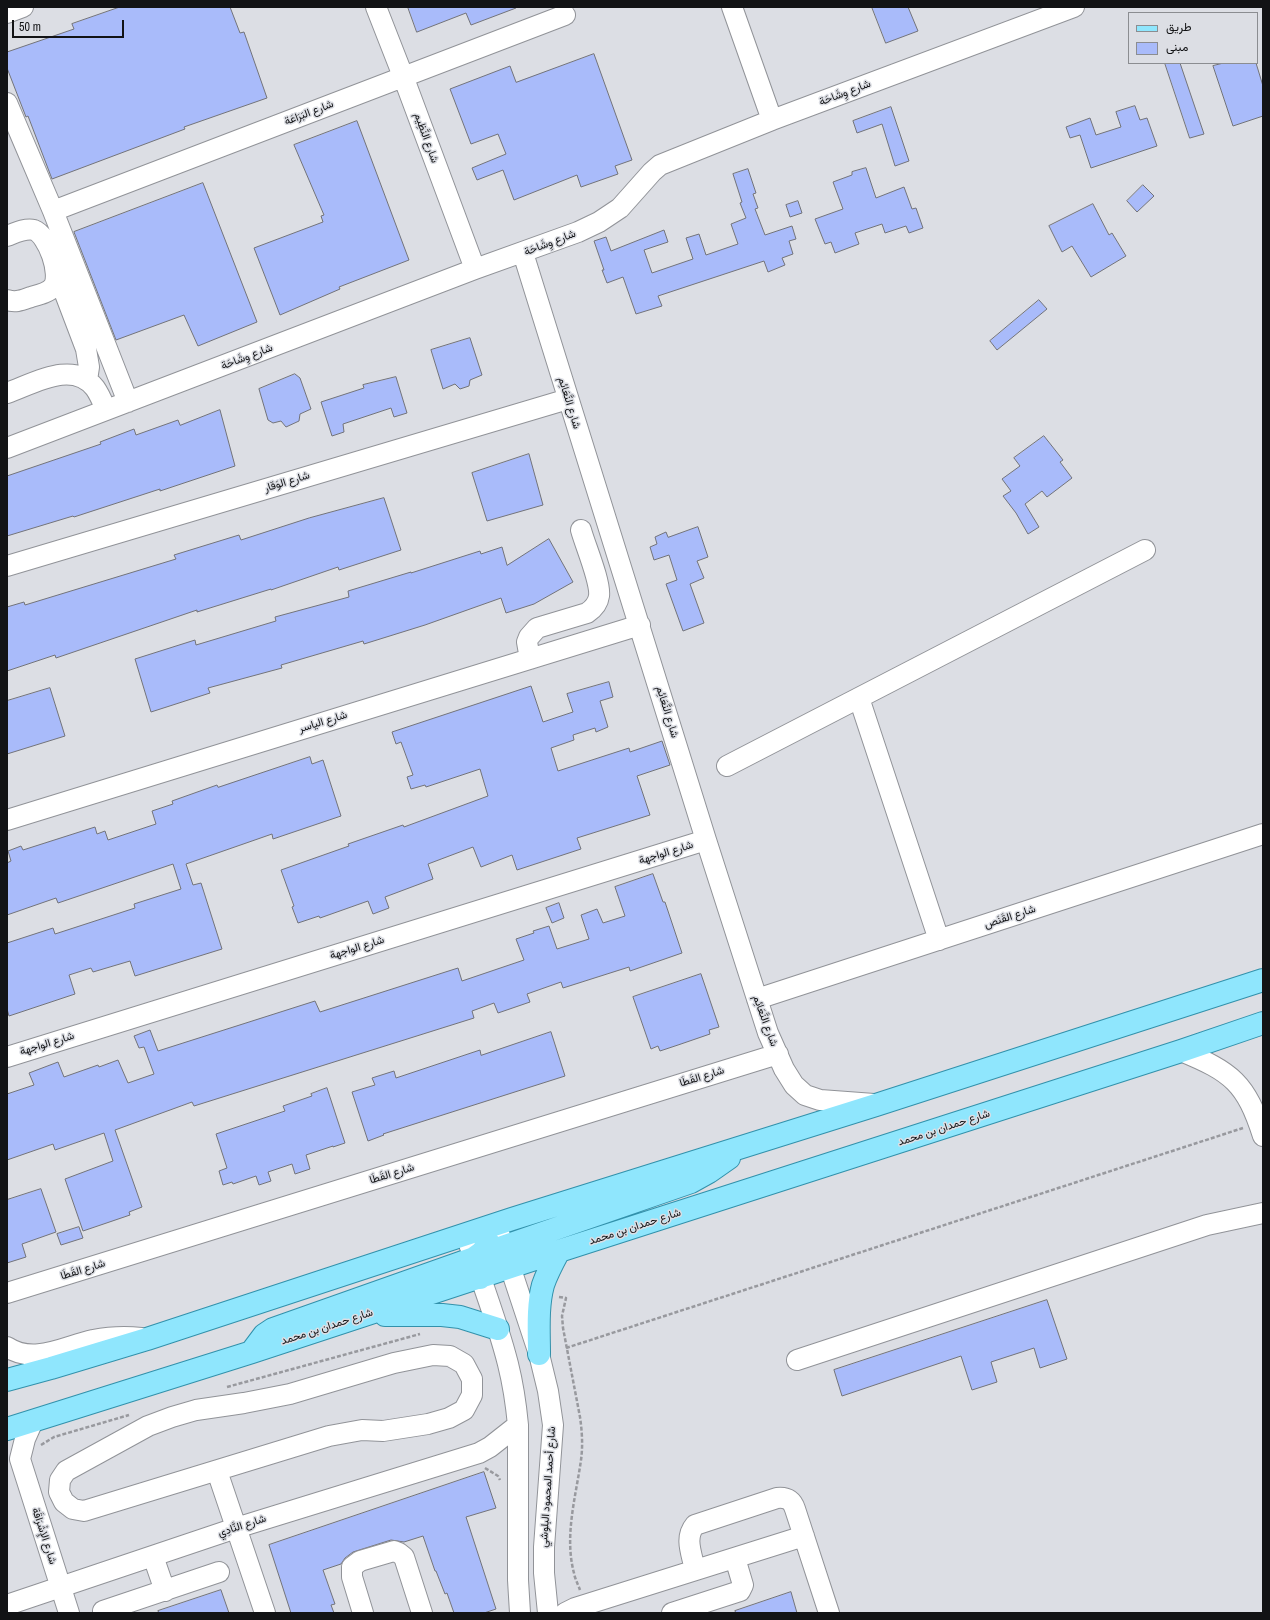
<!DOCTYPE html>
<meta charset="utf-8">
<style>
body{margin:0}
#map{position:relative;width:1270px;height:1620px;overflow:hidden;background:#dcdee4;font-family:"Archivo Narrow",Vazirmatn,sans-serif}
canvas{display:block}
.frame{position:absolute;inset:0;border:8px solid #121315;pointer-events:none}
.legend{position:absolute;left:1128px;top:12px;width:130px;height:52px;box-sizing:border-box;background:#dcdee4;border:1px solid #8b8d91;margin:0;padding:5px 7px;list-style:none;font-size:12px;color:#121315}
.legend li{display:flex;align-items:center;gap:8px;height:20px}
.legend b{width:20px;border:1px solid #8b8d91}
.scale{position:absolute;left:12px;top:20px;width:112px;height:18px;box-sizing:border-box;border:2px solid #121315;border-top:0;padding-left:5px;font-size:12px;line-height:14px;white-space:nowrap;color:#121315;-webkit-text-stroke:3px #dcdee4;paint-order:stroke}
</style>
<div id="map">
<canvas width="1270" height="1620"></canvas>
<div class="frame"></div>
<ul class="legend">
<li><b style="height:5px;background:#8fe6fd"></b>طريق</li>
<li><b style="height:11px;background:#a9bbfa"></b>مبنى</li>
</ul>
<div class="scale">50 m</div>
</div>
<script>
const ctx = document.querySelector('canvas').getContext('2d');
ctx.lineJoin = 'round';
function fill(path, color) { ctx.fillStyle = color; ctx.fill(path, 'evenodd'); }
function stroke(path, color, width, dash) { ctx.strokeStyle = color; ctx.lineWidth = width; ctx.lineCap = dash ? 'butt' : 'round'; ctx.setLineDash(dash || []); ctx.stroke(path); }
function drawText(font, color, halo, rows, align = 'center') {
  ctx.font = font + ' "Archivo Narrow",Vazirmatn,sans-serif'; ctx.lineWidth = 3; ctx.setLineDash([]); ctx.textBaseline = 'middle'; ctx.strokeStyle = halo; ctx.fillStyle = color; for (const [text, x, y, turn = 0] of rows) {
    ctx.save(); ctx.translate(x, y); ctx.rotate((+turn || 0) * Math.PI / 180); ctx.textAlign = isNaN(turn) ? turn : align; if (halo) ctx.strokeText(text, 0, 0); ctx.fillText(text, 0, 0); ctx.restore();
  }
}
const building = new Path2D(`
 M120,7H230L240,33L244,32L267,98L184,127L185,129L52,179L28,116L26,117L7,68V52L74,29L72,24Z
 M408,7H516V8L471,25L466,13L417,32Z
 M872,7H908L918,31L886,43Z
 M594,54L632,160L615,166L618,174L581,187L577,175L514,200L503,170L477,180L472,168L506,154L498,134L471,144L450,89L510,66L516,82Z
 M1165,63H1180L1204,134L1190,138Z
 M1224,63H1256L1263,86V116L1233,126L1213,66Z
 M1135,106L1140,120L1147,118L1157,146L1091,168L1080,135L1070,138L1066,127L1090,118L1096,135L1121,127L1116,112Z
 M891,107L909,161L895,166L882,124L857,133L853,121Z
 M357,121L409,260L339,287L340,289L280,315L254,248L323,222L321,216L324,215L294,145Z
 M866,168L876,198L904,187L912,209L916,208L923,228L909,233L906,226L885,233L882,224L855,233L859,244L835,253L831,242L825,244L815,219L843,209L833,182L852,175V172Z
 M748,169L756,193L753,194L758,208L755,209L765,235L792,226L796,239L789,241L793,254L782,258L785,265L768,272L764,261L658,296L662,306L636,314L623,277L607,283L602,270H604L594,241L606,237L611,251L664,230L668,242L644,250L652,273L693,259L686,238L699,234L706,255L738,244L731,224L746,218L740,203L742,202L733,174Z
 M203,183L257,322L198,346L184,315L116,340L74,232Z
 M1143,185L1154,196L1137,212L1127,201Z
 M798,201L802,213L790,217L786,205Z
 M1093,204L1109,235L1112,233L1126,256L1091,277L1072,246L1062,252L1049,226Z
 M1039,300L1047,309L997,350L990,341Z
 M470,338L482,375L470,380L469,386L460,389L455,384L443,389L431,350Z
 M295,374L300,378L311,409L300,414L299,421L286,427L281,421L273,423L268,420L259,389Z
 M396,377L407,413L394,417L391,408L343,424L344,432L332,436L321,402L364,388L363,385Z
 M220,410L235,466L160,491V489L74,517L73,516L7,536V476L101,444L100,442L134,429L136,435L178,420L180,425Z
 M1044,436L1063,460L1060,462L1072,478L1047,497L1042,491L1025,504L1039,527L1028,534L1016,513L1003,496L1011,491L1002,479L1020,466L1014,458Z
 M529,454L543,505L487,521L472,473Z
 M384,498L401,550L339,570L338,567L271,590V589L197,612V610L56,658L55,655L7,671V607L24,602L25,605L176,559L174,555L239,535L241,540L309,518Z
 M698,527L708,557L697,561L704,578L690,584L704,623L683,631L666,584L677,580L669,555L654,560L650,547L657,544L655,537L666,532L668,537Z
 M549,539L573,582L534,604L506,613L501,598L425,625L364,644L363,641L281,665L282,668L208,688L210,693L151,712L135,659L195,640L196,645L276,621L275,617L349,597L348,591L411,572V573L480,551L481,554L502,547L507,565Z
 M609,682L613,697L600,701L608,727L596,732L595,728L573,735L574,740L551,748L558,771L629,748L630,752L662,741L670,765L637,776L650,815L577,838L581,849L517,870L512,855L481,867L473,847L428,864L433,879L385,897L389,908L373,914L368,901L320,918L319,916L298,923L292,907L294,906L281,870L349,846L348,844L403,825L404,827L488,796L480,769L426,787L425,785L411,789L407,777L413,775L401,742L396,744L392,732L531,686L543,722L573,712L567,694Z
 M50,688L65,736L7,754V701Z
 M310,757L312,764L323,760L341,816L273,839L272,834L186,864L193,885L201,883L222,949L135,976L130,961L93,972L91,968L69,975L75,994L9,1016L7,1009V943L53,928L55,934L135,908L134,904L181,889L173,864L58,903L56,898L7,915V863L11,861L8,851L21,846L23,850L95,827L97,834L105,831L108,840L156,824L152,811L173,804L172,801L217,785L218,787Z
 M653,874L663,902H665L682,953L630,971L629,967L563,988L561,982L527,994L530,1002L498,1013L494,1003L472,1011L474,1018L194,1106L192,1102L115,1130L142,1207L129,1212L130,1215L83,1231L65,1179L113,1161L104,1133L55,1150L53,1144L7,1160V1094L34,1085L29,1073L58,1062L64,1077L98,1065L99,1067L118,1060L128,1083L154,1074L144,1047L139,1048L134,1036L150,1030L158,1051L315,1001L320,1012L458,968L462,981L524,960L516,939L534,933L533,931L549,926L557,949L589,939L581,915L597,909L603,923L625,916L615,887Z
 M559,903L564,918L552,923L546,908Z
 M701,974L719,1027L709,1030L710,1034L678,1045L660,1051L658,1046L651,1049L633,997Z
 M551,1032L565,1076L383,1134L384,1135L368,1141L352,1092L375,1085L372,1078L394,1071L396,1078L480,1050L481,1055Z
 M327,1088L345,1143L333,1147V1146L306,1155L310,1169L295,1174L292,1164L268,1172L271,1181L259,1185L256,1176L233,1184L232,1182L223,1185L219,1171L227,1168L216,1134L285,1111L283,1106L312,1096L311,1094Z
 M41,1189L56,1232L22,1244L26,1257L7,1263V1200Z
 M79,1227L83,1238L61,1245L57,1234Z
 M1047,1300L1067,1359L1040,1368L1034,1348L991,1362L997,1382L972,1390L961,1356L842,1396L834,1370Z
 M484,1472L496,1508L466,1517L496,1609L484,1613H454L447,1593L445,1594L436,1571H435L423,1536L404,1542L391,1540L353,1552L345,1558L341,1564L323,1570L335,1604L331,1605L334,1613H291L269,1545Z
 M221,1590L229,1613H159L158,1611Z
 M791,1592L797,1613H736L735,1611Z`);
const path = new Path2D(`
 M559,1297L566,1298L562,1316L563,1328L580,1417C582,1431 583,1446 581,1460C576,1496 564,1536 574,1573C575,1579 578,1584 580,1590
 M566,1348L1243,1128
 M227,1387L420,1334
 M41,1445L54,1437L129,1415
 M485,1468L498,1476L500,1480`);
const minor = new Path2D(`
 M376,7L403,76L475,269
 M732,7L772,120
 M7,13L23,7
 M7,103L53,211L128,402
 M53,211L565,15
 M7,236C15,233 25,228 34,230C48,235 62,275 53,287C48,293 38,295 31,297C22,300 16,303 7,300
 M523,253L706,840L768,1033L784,1069L794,1085L805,1095L820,1100L874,1104
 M56,270L86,349L89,367L87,380
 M7,393C33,384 73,359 95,388C100,395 103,403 106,410
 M7,448L475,269L578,232L599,222L620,208L652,172L660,165L772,120L1074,7
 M7,566L568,399
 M530,659L527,642L529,637L537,628L587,613C593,609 598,604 599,596C601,582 585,545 581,530
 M859,698L939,940
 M727,766L1145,550
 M7,820L640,625
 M757,999L1263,834
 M1181,1051C1232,1072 1246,1083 1263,1136
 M7,1057L706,840
 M496,1224L539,1354L548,1391L553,1425L544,1547V1573L548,1613
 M466,1235C480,1278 497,1320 508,1364C513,1384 516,1404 518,1425V1580L520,1613
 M7,1293L778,1054
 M7,1347C34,1365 65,1346 93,1340C109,1337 125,1336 141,1338
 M433,1355L450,1356L464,1364L472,1379V1395L464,1410L449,1418L428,1424L383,1431L362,1430L329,1436L84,1511L73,1509L64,1502L59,1492L60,1480L66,1471L148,1426L172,1417L196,1410L244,1403L290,1394L394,1363Z
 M797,1360L1207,1225L1263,1213
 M33,1421L25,1439L20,1459L69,1613
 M217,1471L265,1613
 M153,1556L165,1591
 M695,1570C692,1554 684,1538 695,1525L777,1498C787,1497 792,1500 795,1509L829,1613
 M7,1605L236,1528L479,1453L490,1447L518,1425
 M103,1611L219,1572
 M363,1613L352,1577V1567L360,1561L394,1551L399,1553L404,1557L422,1613
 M565,1613L575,1608L804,1536
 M672,1613L740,1591L743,1585L735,1558`);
const major = new Path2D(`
 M480,1278C480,1265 485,1257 494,1250L691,1182L709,1172L729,1158
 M385,1315H442L460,1317L498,1329
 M252,1351L264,1335L273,1329L474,1258L481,1253L489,1243
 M539,1354C539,1332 537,1307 543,1285C547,1273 553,1262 559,1251
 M7,1380L51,1368L147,1339L512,1219L876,1105L1263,980
 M7,1429L252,1352L559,1251L1181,1051L1263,1023`);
const streetNames = [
 ["شارع وِشَاحَة",845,93,-21],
 ["شارع البَرَاعَة",309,113,-21],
 ["شارع النَّظِيم",426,138,70],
 ["شارع وِشَاحَة",550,243,-21],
 ["شارع وِشَاحَة",247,357,-21],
 ["شارع النَّعَائِم",569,403,73],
 ["شارع الوَقار",287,482,-17],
 ["شارع النَّعَائِم",667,712,73],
 ["شارع الياسر",323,722,-17],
 ["شارع الواجهة",666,853,-17],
 ["شارع القَنَص",1010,917,-18],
 ["شارع الواجهة",357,948,-17],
 ["شارع النَّعَائِم",765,1021,70],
 ["شارع الواجهة",47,1044,-17],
 ["شارع القَطَا",702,1077,-17],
 ["شارع حمدان بن محمد",944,1128,-18],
 ["شارع القَطَا",392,1174,-17],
 ["شارع حمدان بن محمد",635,1227,-18],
 ["شارع القَطَا",83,1270,-17],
 ["شارع حمدان بن محمد",327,1327,-18],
 ["شارع أحمد المحمود البلوشي",548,1487,-86],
 ["شارع النَّادِي",242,1526,-18],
 ["شارع الإِشْرَاقَة",44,1536,72]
];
fill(building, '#a9bbfa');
stroke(building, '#727379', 1);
stroke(minor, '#919398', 22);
stroke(major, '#3291ab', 24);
stroke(path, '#98999e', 2.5, [4, 2]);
stroke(minor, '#fff', 20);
stroke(major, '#8fe6fd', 22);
drawText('11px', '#121315', '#dcdee4', streetNames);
</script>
